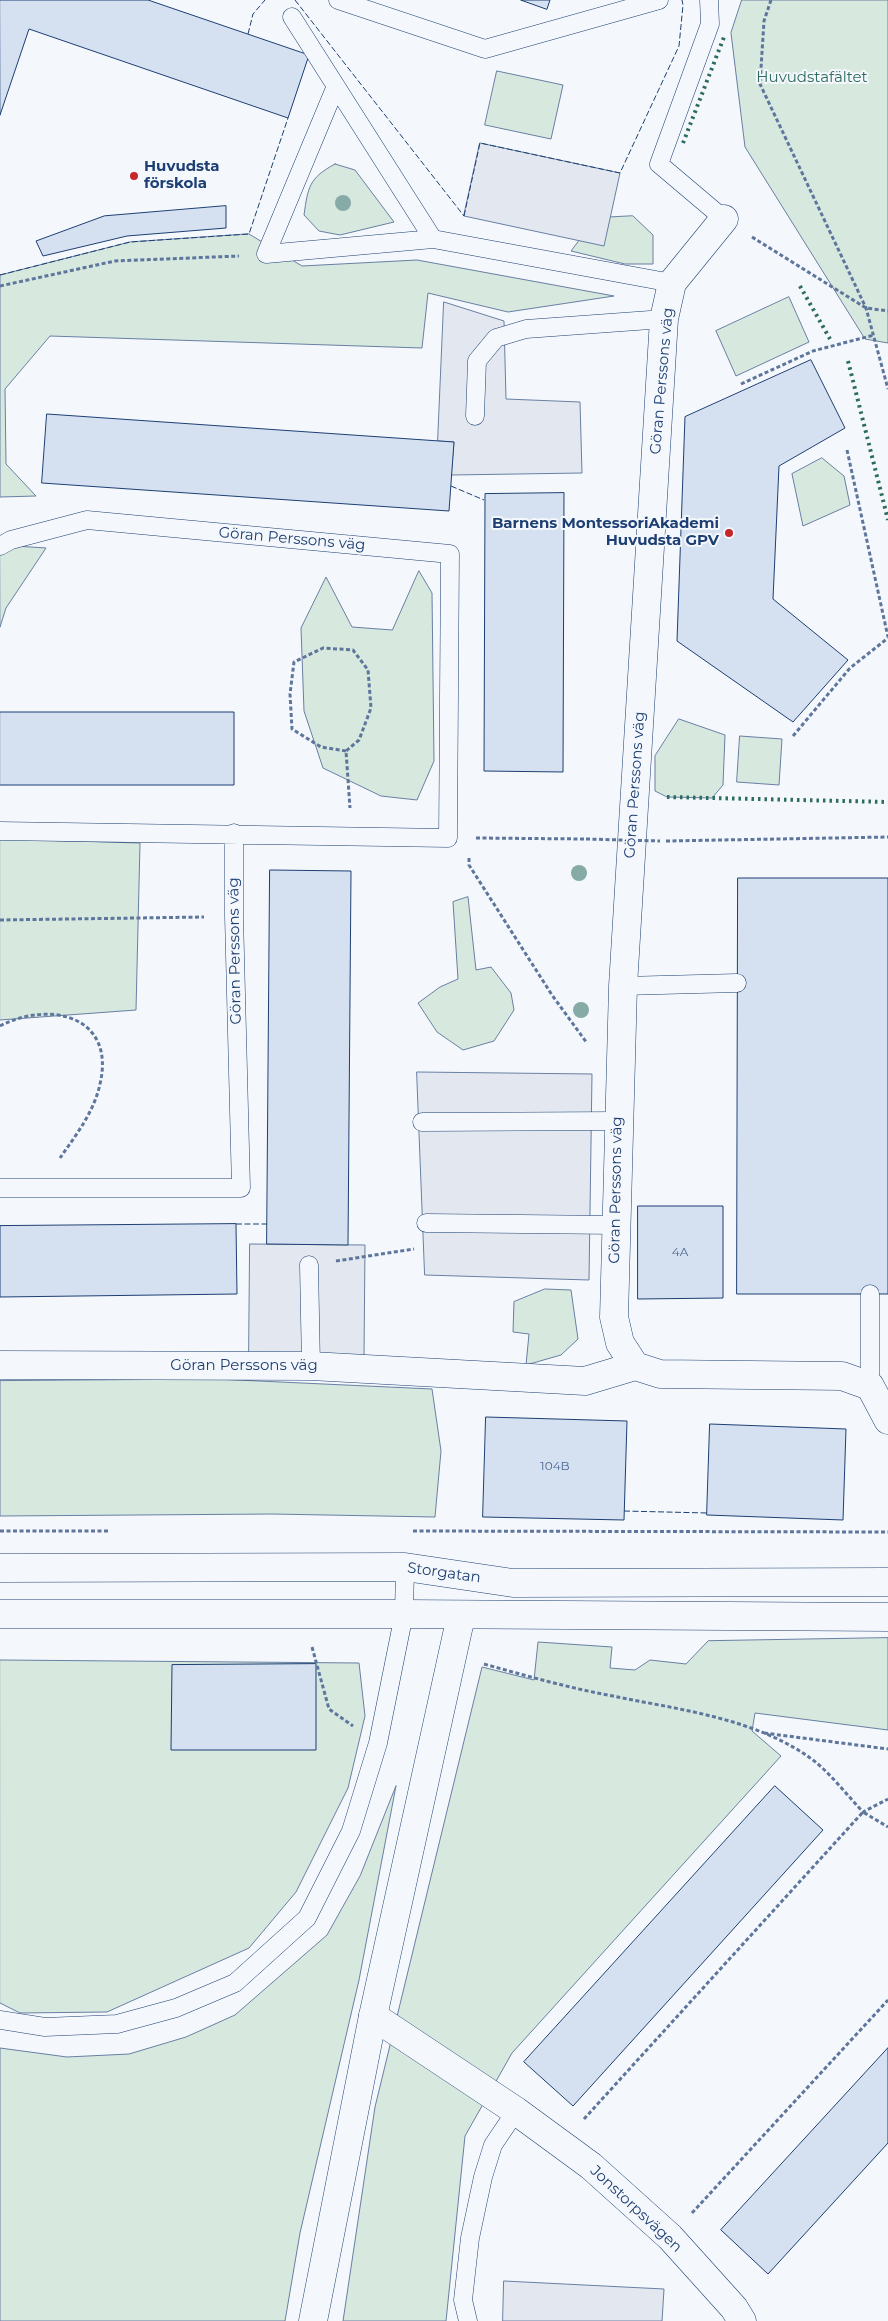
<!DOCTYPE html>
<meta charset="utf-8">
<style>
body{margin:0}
canvas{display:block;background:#f4f7fb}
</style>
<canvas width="888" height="2321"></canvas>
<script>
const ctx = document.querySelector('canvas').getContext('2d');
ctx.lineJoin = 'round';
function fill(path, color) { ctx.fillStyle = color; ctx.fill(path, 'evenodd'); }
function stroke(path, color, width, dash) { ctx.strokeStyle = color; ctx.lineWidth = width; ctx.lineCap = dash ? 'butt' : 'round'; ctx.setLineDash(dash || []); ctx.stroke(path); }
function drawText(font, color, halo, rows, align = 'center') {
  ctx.font = font + ' Montserrat,sans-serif'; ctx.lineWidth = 4; ctx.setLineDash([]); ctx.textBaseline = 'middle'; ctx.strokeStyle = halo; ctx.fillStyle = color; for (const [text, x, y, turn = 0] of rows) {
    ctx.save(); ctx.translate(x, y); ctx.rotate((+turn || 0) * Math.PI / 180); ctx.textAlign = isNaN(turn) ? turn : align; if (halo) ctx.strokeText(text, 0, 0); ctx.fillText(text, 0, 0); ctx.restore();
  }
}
const green = new Path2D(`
 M742,0H888V343L865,339L745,147L731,33Z
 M497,71L563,85L551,139L485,125Z
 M335,164L355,170L394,222L340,235L319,231L304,215C308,187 309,178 335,164Z
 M633,216L653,235V264H625L571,251L596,218Z
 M249,234L302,266L417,260L614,296L508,312L428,293L422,348L50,336L5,389L6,464L36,496L0,497V275L130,242Z
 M789,297L809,342L736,376L716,331Z
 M822,458L844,476L850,505L803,526L792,474Z
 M0,545L46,548L6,608L0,627Z
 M419,571L432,593L434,761L417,800L381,796L323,768L304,711L301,628L326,577L352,627L392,630Z
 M679,719L725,735L723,785L712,798L667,797L655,791V756Z
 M740,736L782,739L779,785L737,782Z
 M0,839L140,843L136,1010L0,1020Z
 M468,897L476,970L491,967L511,993L514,1010L494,1041L463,1050L437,1032L418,1003L440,987L458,979L453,902Z
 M545,1289L571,1290L578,1339L561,1355L526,1365L529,1334L513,1332L514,1302Z
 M215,1379L432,1389L441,1451L435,1517L272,1514L0,1516V1381Z
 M888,1638V1730L755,1713L752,1731L781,1756L512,2053L465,2136L446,2321H343L375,2107L482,1667L534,1680L538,1642L612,1647L610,1668L635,1670L650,1660L686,1664L708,1641Z
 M0,1660L359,1663L365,1716L348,1788L296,1892L249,1948L107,2012L20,2013L0,2003Z
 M396,1786L359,1980L300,2233L285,2321H0V2048L67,2057L129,2054L186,2037L235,2015L327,1935L360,1876Z`);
const parking = new Path2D(`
 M480,143L620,173L604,246L464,216Z
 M444,302L504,321L506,399L580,402L582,473L451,475L454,442L438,441Z
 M417,1072L592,1074L589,1280L425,1275Z
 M250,1244L365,1245L364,1357L249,1356Z
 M504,2281L664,2289L662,2321H503Z`);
const building = new Path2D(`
 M0,0H148L309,55L288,118L29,29L0,115Z
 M521,0H550L547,9Z
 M226,206V228L127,236L43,256L36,241L104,216Z
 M811,360L845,428L779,466L773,599L848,660L793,722L677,641L685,417Z
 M47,414L454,442L449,511L42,483Z
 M564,493L563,772L484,771L485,494Z
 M0,712H234V785H0Z
 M270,870L351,871L348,1245L267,1244Z
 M738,878H888V1294H737Z
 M638,1206H723V1298L638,1299Z
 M236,1224L237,1294L0,1297V1226Z
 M486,1417L627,1421L624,1520L483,1517Z
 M710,1424L846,1429L843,1520L707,1515Z
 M316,1664V1750H171L172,1665Z
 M775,1786L823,1830L573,2106L524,2062Z
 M888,2048V2143L768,2274L721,2230Z`);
const path = new Path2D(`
 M771,0L764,21L760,84L866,308L888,389
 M752,237L866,308L888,311
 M0,286L115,261L239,256
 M741,384L813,351L874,335
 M847,450L888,637
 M793,736L850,668L888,638
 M346,751L321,747L292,729L290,694L294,662L323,648L353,650L368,670L371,708L359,740L346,751L350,808
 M476,838L586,839
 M666,841L888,837
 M469,858V865L552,995L587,1043
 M0,920L204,917
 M0,1026C50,1000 116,1016 100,1084C94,1112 76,1135 60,1158
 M336,1261L414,1249
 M0,1531H109
 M413,1531L888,1532
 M312,1647L329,1709L353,1726
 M484,1664C527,1676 569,1688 613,1696C680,1710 756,1718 813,1760C831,1774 847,1795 863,1812L888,1799
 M764,1733L888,1749
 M584,2119L863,1812L888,1827
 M692,2213L888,2000`);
const lane = new Path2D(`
 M338,0L485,49L659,0
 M709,0L710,24L659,164L724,219
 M292,17L433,239L672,283
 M336,86L266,254L433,239
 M475,416L477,361L496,338L526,329L664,319
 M0,546L11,540L87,520L450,554L448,838L0,831
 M623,986L737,983
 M422,1122L618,1121
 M0,1188H241L234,916V833
 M426,1223L615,1225
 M309,1265L311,1366
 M870,1294V1386
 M0,2020L45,2027L117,2024L176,2008L235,1983L307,1918L351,1831L378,1743L404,1614L405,1567
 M468,2321L463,2300L470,2238L483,2177L493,2145L516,2111`);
const street = new Path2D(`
 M724,219L672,283L664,319L623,986L614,1317L620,1343L635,1366L660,1374L842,1376L870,1386L888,1420
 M0,1365L311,1366L585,1381L635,1366
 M373,2016L516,2111L591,2166L670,2237L734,2308L742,2321`);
const secondary = new Path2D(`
 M0,1568L405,1567L513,1583L888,1582
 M0,1614H404L888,1617
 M313,2321L373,2016L461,1616`);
const pathBridge = new Path2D(`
 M586,839L660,841`);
const hedge = new Path2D(`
 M683,143L724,37
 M800,286L830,339
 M848,361L888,520
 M667,797L888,802`);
const fence = new Path2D(`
 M295,0L464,216
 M248,34L253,14L265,0
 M464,216L480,143L620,173L679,46L683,5L682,0
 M0,275L130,242L249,234L288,118
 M451,486L484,500
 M236,1224H267
 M624,1511L707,1513`);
const trees = [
 [343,203],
 [579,873],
 [581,1010]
];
const markers = [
 [134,176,5,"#c62828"],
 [729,533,5,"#c62828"]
];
const numberNames = [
 ["4A",680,1252],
 ["104B",555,1466]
];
const parkNames = [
 ["Huvudstafältet",812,78]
];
const poiNames = [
 ["Huvudsta",144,167],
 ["förskola",144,184],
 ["Barnens MontessoriAkademi",719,524,"right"],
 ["Huvudsta GPV",719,541,"right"]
];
const streetNames = [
 ["Göran Perssons väg",662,381,-85],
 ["Göran Perssons väg",292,539,5],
 ["Göran Perssons väg",635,785,-86],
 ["Göran Perssons väg",235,951,-91],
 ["Göran Perssons väg",616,1190,-89],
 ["Göran Perssons väg",244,1366],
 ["Storgatan",444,1573,8],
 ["Jonstorpsvägen",636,2209,43]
];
fill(green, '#d7e8df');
stroke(green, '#687fa3', 1);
fill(parking, '#e3e8f0');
stroke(parking, '#687fa3', 1);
fill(building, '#d5e0f0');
stroke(building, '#1d3f73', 1);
stroke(lane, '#1d3f73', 19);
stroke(street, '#1d3f73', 29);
stroke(secondary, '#1d3f73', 29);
stroke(path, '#5e769c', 3, [4, 2.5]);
stroke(lane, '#f4f7fb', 18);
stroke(street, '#f4f7fb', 28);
stroke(secondary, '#f4f7fb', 28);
stroke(pathBridge, '#5e769c', 3, [4, 2.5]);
stroke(hedge, '#2c6c60', 4, [2.5, 4]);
stroke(fence, '#1d3f73', 1, [6, 2.5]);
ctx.fillStyle = '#86aba6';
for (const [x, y] of trees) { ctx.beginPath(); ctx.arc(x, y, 8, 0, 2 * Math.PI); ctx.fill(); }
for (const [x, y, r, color] of markers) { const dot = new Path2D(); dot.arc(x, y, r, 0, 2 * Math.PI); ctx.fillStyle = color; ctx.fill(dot); stroke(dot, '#f4f7fb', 2); }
drawText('12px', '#4b6792', null, numberNames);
drawText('15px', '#2c6c60', '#f4f7fb', parkNames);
drawText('bold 15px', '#1d3f73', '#f4f7fb', poiNames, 'left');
drawText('15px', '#1d3f73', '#f4f7fb', streetNames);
</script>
